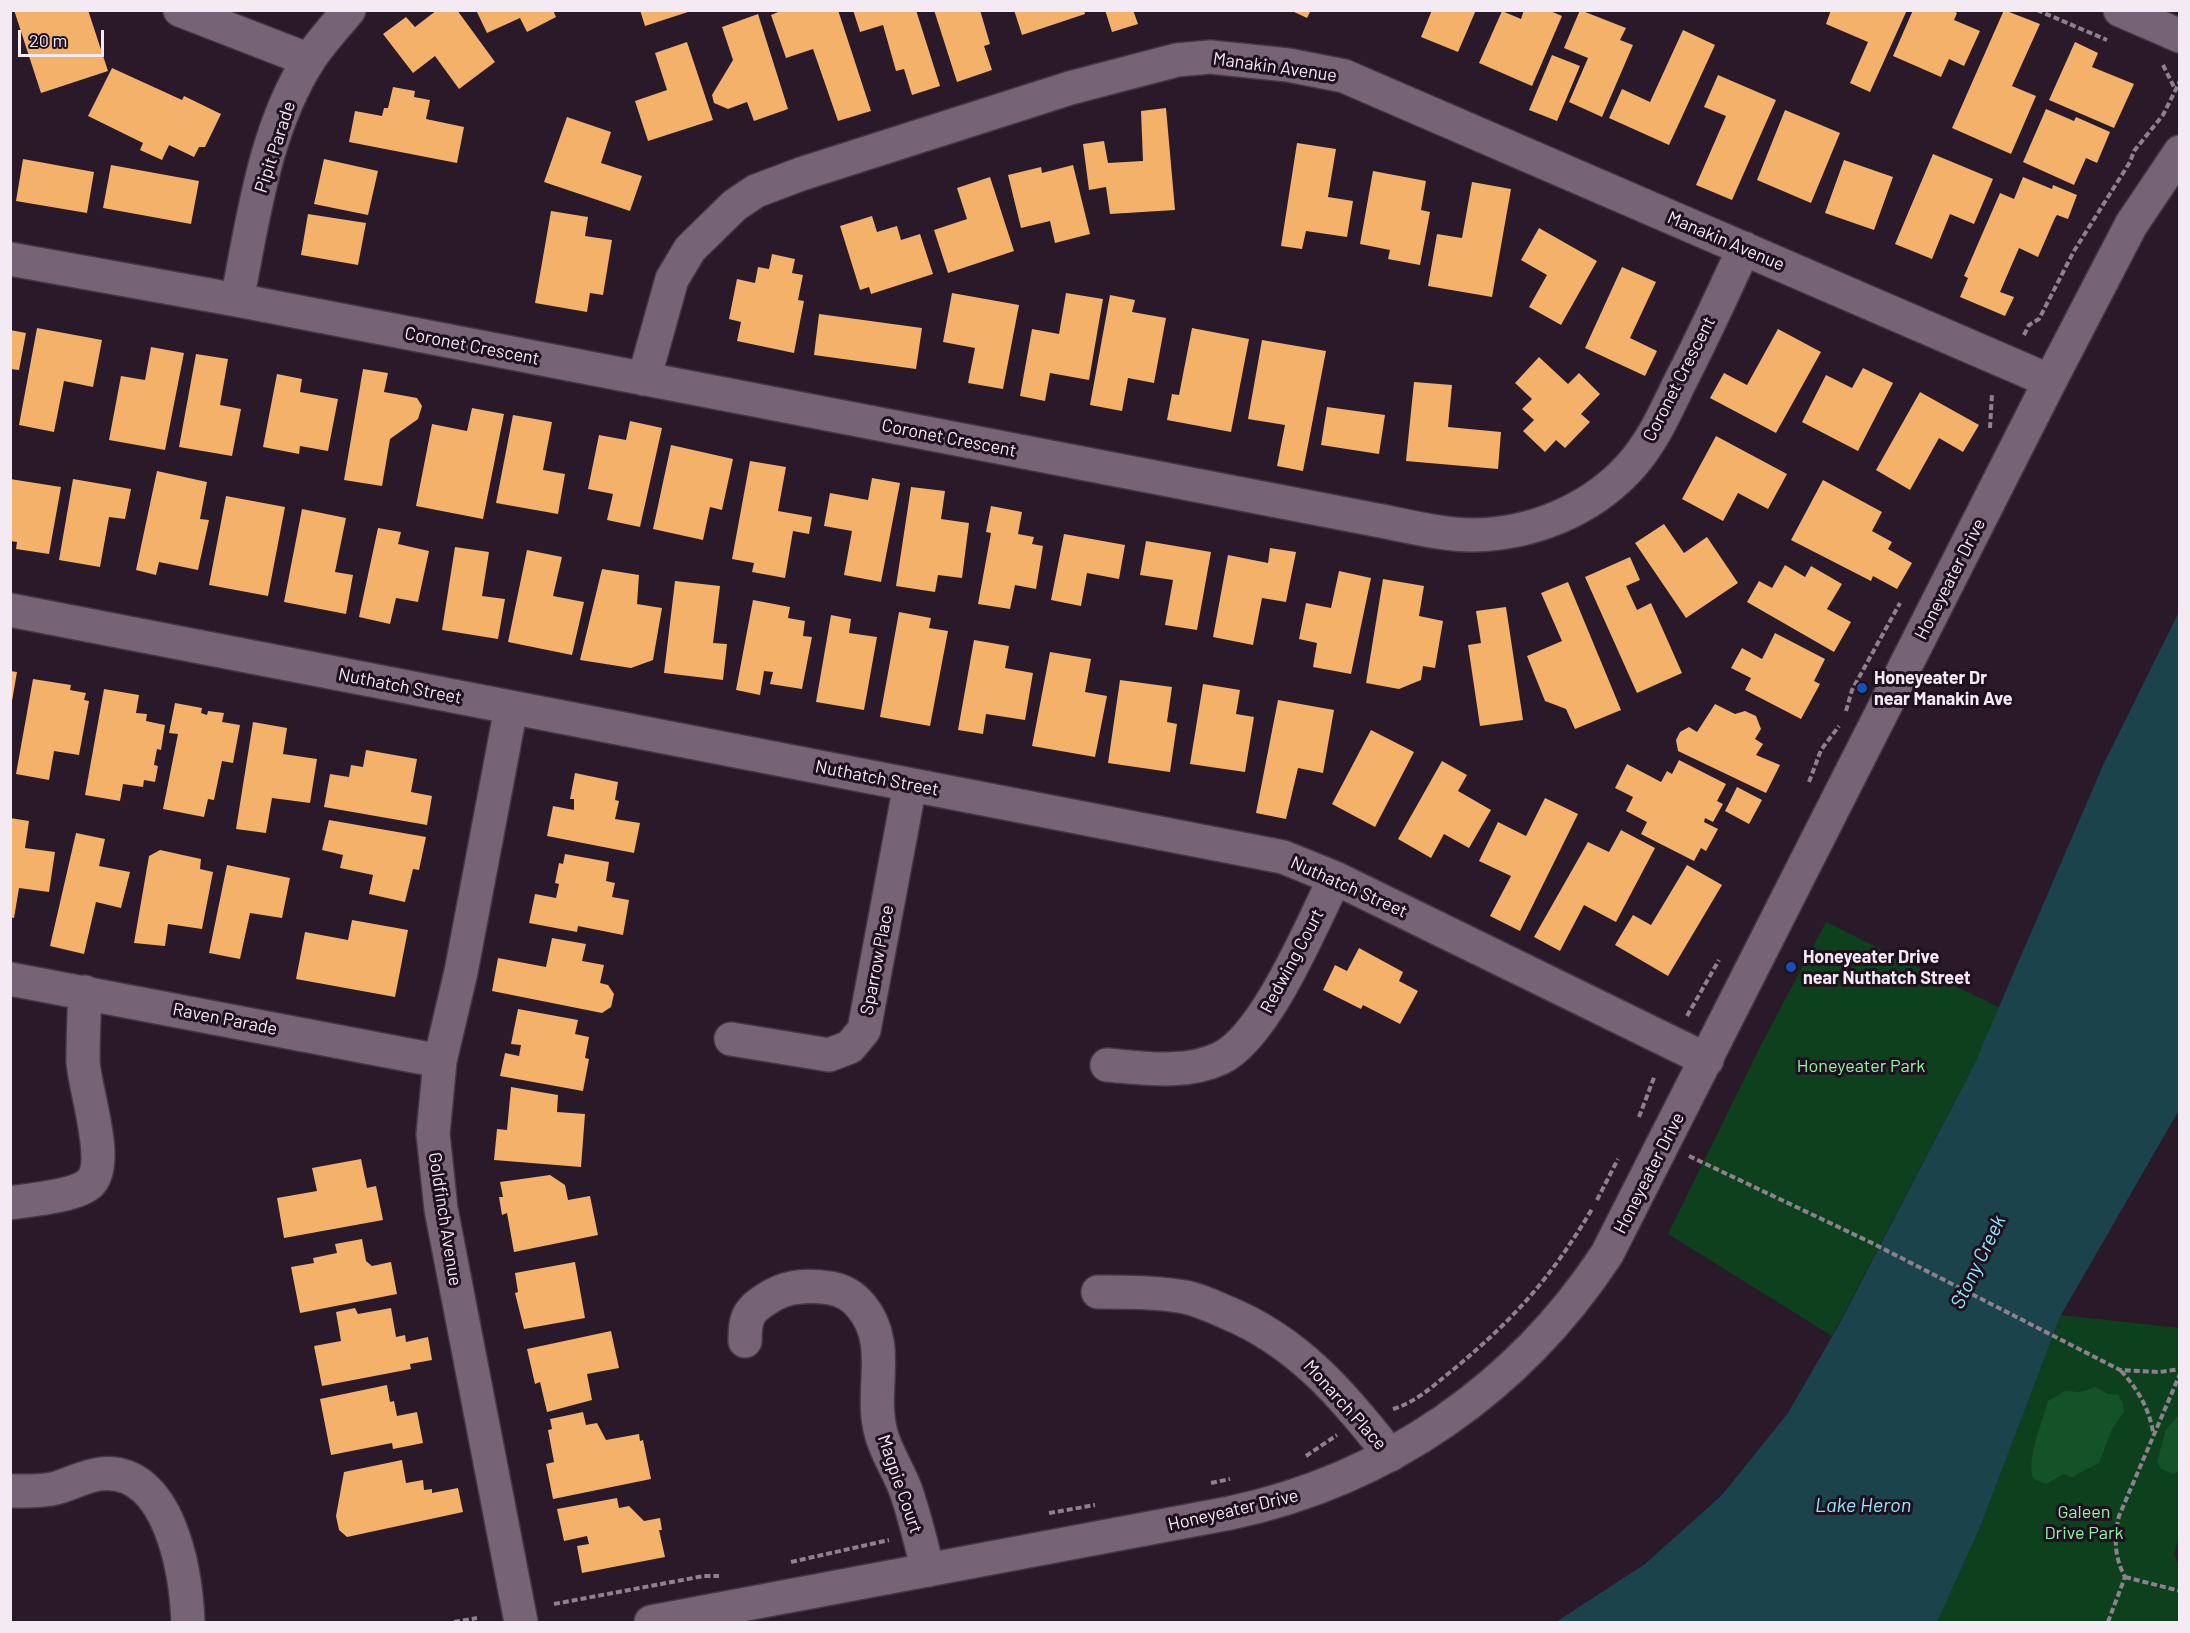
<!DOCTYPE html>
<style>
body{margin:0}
#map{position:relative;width:2190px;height:1633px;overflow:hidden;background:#291929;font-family:Barlow,sans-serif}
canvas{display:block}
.frame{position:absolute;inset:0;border:12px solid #f4eaf4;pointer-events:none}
.scale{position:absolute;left:18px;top:30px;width:86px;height:27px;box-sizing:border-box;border:3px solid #f4eaf4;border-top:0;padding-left:8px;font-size:18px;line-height:21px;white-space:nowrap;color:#f4eaf4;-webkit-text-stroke:4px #1f101f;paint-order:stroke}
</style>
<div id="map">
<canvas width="2190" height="1633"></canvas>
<div class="frame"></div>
<div class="scale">20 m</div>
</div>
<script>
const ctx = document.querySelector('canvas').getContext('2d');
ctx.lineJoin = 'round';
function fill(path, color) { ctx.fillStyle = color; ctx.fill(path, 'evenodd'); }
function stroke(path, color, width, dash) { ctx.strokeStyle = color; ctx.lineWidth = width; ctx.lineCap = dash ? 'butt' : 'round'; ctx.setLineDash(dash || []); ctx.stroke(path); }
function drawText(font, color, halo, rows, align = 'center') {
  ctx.font = font + ' Barlow,sans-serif'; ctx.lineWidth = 6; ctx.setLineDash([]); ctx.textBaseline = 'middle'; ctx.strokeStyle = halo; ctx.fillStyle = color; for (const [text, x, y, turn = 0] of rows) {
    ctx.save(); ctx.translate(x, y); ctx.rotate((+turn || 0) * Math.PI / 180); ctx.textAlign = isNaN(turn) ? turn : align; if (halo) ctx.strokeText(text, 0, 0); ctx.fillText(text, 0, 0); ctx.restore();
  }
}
const green = new Path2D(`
 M1826,922L2000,1008L1974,1065L1832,1336L1668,1234L1760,1047Z
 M2061,1315L2179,1328L2180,1534L2174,1554L2179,1566V1622H1937L1979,1530Z`);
const forest = new Path2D(`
 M2096,1387L2108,1394L2118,1395L2123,1403L2124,1412L2112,1429L2099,1463L2072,1477L2064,1474L2046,1484L2033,1479C2026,1460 2043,1420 2048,1401L2065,1391L2079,1392Z
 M2179,1415V1470L2174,1474L2161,1469L2157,1462L2166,1429Z`);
const water = new Path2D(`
 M2179,612V1110L2061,1315L1979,1530L1937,1622H1556L1645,1564L1722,1495L1788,1413L1837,1328L1974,1065L2104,763Z`);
const building = new Path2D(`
 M14,10H88L108,71L41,93Z
 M437,10H457L495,62L459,89L435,56L413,73L383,34L406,17L415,27Z
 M476,10H553L556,17L527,32L520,18L487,33Z
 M640,10H691V11L645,26Z
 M783,10H838L871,111L838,121L813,49L786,58L771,15Z
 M853,10H916L940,86L912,95L904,69L896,71L883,25L860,32Z
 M934,10H980L990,44L984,46L992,70L957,82Z
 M1014,10H1084L1085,14L1022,35Z
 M1105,10H1133L1138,24L1112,32Z
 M1290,10H1311L1307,18Z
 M1432,10H1476L1458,52L1421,37Z
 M1524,10H1548L1562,16L1532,86L1479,63L1502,11L1521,19Z
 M1580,10L1626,28L1620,40L1633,45L1602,117L1569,102L1588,58L1564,48Z
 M1831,10H1907L1870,92L1850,83L1868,42L1826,24Z
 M1913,10H1952L1957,13L1954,20L1980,31L1964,66L1949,59L1941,77L1893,56Z
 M2004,10L2040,24L2012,86L2036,96L2011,154L1952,128Z
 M758,14L788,109L754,121L747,102L728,109L714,103L712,95L733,60L722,27Z
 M1683,30L1715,45L1669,145L1609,118L1622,89L1650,102Z
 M687,42L713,120L648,141L635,101L667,90L655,53Z
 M2075,42L2098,53L2092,67L2134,84L2114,128L2049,100Z
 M1552,55L1580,66L1557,121L1529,110Z
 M112,68L182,100L184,96L221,114L205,147H199L194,157L169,145L162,160L140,150L143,143L88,116Z
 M1718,75L1776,100L1732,200L1696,185L1726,116L1704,107Z
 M393,87L415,91L414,97L430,100L426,119L464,127L457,163L349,142L355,111L382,116L384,108H388Z
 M1166,108L1175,210L1110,214L1106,187L1089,190L1083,144L1104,141L1108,163L1143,161L1141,111Z
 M2046,109L2074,121L2076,117L2110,132L2097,163L2086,158L2074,185L2023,162Z
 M1785,110L1840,133L1811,203L1757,180Z
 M567,117L611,132L601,163L642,176L630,211L544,182Z
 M1297,143L1336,149L1328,197L1353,201L1347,237L1306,231L1302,249L1281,246Z
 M1933,154L1993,179L1974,224L1950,214L1932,259L1895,244Z
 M23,159L94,172L87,213L16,201Z
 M324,159L378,171L368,215L314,204Z
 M1844,160L1893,177L1874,230L1825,213Z
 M111,165L199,181L191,224L103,208Z
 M1073,165L1090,234L1055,243L1050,221L1021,228L1008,175L1041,167L1042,173Z
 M1373,171L1426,181L1421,210L1430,212L1420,265L1388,259L1390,250L1360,244Z
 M990,177L1014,251L948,273L934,230L967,219L957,188Z
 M2023,177L2052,189L2053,185L2077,195L2068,219L2057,215L2055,218L2038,257L2019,248L2000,292L2014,297L2005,316L1960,297L1968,278L1964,276L2000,193L2014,199Z
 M1472,182L1511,189L1492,297L1428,286L1437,234L1462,238Z
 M551,211L588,217L585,236L612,240L603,295L590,293L587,312L535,303Z
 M308,214L366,223L358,265L301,255Z
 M872,216L877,232L897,226L901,240L920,234L933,274L871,294L869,287L860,290L840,226Z
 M1539,228L1597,261L1561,325L1529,307L1547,275L1521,260Z
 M772,254L795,259L792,273L803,275L798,300L804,301L794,353L737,341L741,322L729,319L737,279L755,283L758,267L769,269Z
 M1622,267L1656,282L1630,338L1657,351L1645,376L1585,348Z
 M952,293L1019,305L1003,389L968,383L975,348L943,342Z
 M1066,293L1103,299L1089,380L1050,373L1045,401L1020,396L1032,329L1059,334Z
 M1110,295L1135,300L1132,312L1166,318L1154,383L1128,378L1122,411L1090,405Z
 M819,314L922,328L916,369L814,355Z
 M37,328L102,340L93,387L64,381L54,432L19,425Z
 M1192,328L1249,339L1231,432L1167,420L1172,394L1179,395Z
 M1778,329L1821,352L1776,433L1710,398L1724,373L1747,385Z
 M10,330L26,333L19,370L10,369Z
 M1262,340L1326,351L1303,471L1277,466L1285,425L1248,419Z
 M151,347L184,353L165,450L109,440L121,376L145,380Z
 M196,354L228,359L220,405L241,409L232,456L179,447Z
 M1539,357L1568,384L1579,373L1600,394L1581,414L1590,422L1565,448L1556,440L1545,452L1523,431L1534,420L1522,409L1532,399L1515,383Z
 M1863,368L1893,383L1858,451L1802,422L1826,375L1852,388Z
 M363,369L388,373L384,392L417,398L422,406L418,419L390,439L382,486L344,480Z
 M277,374L302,379L300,392L338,399L328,451L300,446L299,454L263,447Z
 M1414,382L1452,385L1448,427L1501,432L1498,469L1406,461Z
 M1920,392L1979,425L1963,452L1939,438L1910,490L1876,470Z
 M1327,407L1385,415L1379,454L1321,445Z
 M472,408L504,414L483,519L416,506L432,424L467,431Z
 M513,415L552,422L543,470L565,474L558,514L496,503Z
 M630,421L662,428L640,527L607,520L613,494L588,489L599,435L626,440Z
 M1716,436L1787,474L1768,509L1738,493L1723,521L1682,499Z
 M671,445L733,459L722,510L710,507L703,540L653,529Z
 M750,461L786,467L778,511L812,517L809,534L793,531L785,578L752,572L754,563L732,559Z
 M157,471L207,482L200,519L209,520L198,570L159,562L156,575L136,570Z
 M872,478L900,483L881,582L844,575L852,531L824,526L830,493L868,500Z
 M10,479L61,487L49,554L16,549L17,542L10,541Z
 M73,479L131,489L125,519L109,517L100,567L59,560Z
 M1823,480L1882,512L1872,531L1892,542L1888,549L1912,563L1897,589L1873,576L1871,581L1791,540Z
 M911,487L945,491L941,519L969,523L962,578L938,575L935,592L896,586Z
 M226,496L285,507L268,596L209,585Z
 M991,506L1022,512L1018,534L1034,537L1032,544L1043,546L1036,589L1015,585L1010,609L978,604L991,533L986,532Z
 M302,509L346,518L335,572L353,575L346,614L284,602Z
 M1664,524L1684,553L1707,537L1738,583L1686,618L1635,543Z
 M378,528L401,532L398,544L429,551L418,602L396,598L390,624L359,617Z
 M1064,534L1125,545L1119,579L1087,573L1081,606L1051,600Z
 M1146,541L1211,552L1197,630L1165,625L1173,580L1140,575Z
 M455,547L489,552L482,596L505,599L498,639L442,630Z
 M1270,548L1296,552L1286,602L1262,598L1253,645L1213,637L1228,555L1268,563Z
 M527,550L562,557L553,596L584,602L572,655L508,642Z
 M1630,557L1640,580L1626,586L1637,610L1651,603L1682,673L1637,693L1585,577Z
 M1785,565L1805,577L1811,566L1842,584L1827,609L1851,622L1834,652L1747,602L1759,581L1772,588Z
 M602,569L639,575L637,604L662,608L653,660L631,668L580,660Z
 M1339,571L1371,578L1351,674L1313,667L1317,643L1299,639L1306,603L1331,608Z
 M1383,579L1424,586L1419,616L1443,621L1435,668L1423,666L1421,680L1399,689L1366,683Z
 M675,581L720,586L713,643L727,644L723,680L664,673Z
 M1568,582L1621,710L1575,729L1566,709L1545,701L1527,656L1562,641L1541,593Z
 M753,600L790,607L788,618L805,621L803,636L812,637L802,689L770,684L773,672L764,671L760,695L736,690Z
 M1506,607L1523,720L1480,726L1468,645L1481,643L1476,611Z
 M899,612L931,618L929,628L948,631L930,726L880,717Z
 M831,615L851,619L849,633L877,637L864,710L816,702Z
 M1775,633L1825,659L1814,681L1820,684L1801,719L1745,690L1751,678L1731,668L1742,648L1762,659Z
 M974,640L1009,646L1005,668L1033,673L1025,720L986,714L983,734L958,730Z
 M1050,652L1091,659L1085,692L1107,696L1095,757L1032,746Z
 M10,671L17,672L12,701H10Z
 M33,679L71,685L70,690L86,693L84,700L89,701L79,755L54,751L49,780L16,774Z
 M1120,680L1172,687L1167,722L1177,724L1170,772L1108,763Z
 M1203,684L1240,690L1236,714L1254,717L1245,772L1190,764Z
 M104,689L139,695L136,713L147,714L146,721L165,725L161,750L157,749L154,765L158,766L155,782L144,780L143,787L123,784L120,801L85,795Z
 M1278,700L1334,710L1323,773L1298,768L1286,819L1256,813Z
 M175,703L202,708L201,713L207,715L208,711L224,713L222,722L240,725L233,763L222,761L214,800L208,799L204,817L163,809L178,734L169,733Z
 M1715,704L1735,714L1745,711L1756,716L1761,729L1755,739L1763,744L1756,755L1780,765L1766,793L1678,751L1676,740L1680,732L1689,727L1697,732Z
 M253,722L287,728L283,754L317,759L310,803L272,798L266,833L236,829Z
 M1371,730L1414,752L1375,827L1332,804Z
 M366,750L417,759L411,792L432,796L427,825L324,807L330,774L349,777L351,765L363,767Z
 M1679,760L1726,784L1717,801L1723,804L1713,822L1705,818L1704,822L1718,829L1706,851L1701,848L1694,861L1641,834L1647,822L1626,811L1633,797L1615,788L1627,764L1661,782L1667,771L1672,774Z
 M1442,761L1467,775L1458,791L1491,810L1469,848L1444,834L1431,858L1398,839Z
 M575,773L618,782L615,800L619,801L615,819L640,823L634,853L547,836L553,806L574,810V799H570Z
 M1737,787L1762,800L1749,824L1725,811Z
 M1545,798L1578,814L1520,931L1490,916L1511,876L1479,861L1498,822L1526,836Z
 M10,818L29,821L25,848L55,852L49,892L19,888L14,918L10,917Z
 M329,820L426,837L419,870L413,869L405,902L369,894L373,875L340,868L343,855L322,850Z
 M1621,830L1655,848L1616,922L1584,905L1560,951L1534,937L1588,842L1609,852Z
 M76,833L105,839L99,866L130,872L121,908L96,902L84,954L50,946Z
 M160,850L201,859L200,869L213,872L202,929L168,924L165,946L134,943L149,856Z
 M565,854L609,862L606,881L615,883L612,897L629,900L623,935L578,926L577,932L529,923L535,894L556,898L559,884L555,883L559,863L563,864Z
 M227,865L290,878L282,918L250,913L240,959L209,953Z
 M1687,865L1722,885L1668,976L1615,945L1633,915L1651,925Z
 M352,920L408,930L395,997L296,979L305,932L348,940Z
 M552,938L586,944L582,961L604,965L600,983L608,985L614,994L611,1007L602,1013L492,991L498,958L546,967Z
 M1359,948L1403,972L1399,981L1418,991L1400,1024L1363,1005L1361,1009L1323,990L1335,965L1347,971Z
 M518,1009L578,1020L575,1034L589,1037L585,1058L589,1059L583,1091L500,1076L505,1053L519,1056L521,1045L511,1044Z
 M511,1087L558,1095L557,1112L585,1114L581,1167L494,1160L497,1129L507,1130Z
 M361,1159L367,1188L376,1186L383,1220L284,1238L277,1198L317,1191L312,1168Z
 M550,1175L565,1185L568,1200L590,1196L598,1235L514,1252L507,1213L502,1215L499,1197H503L500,1182Z
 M362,1239L366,1261L372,1266L391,1262L397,1294L300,1313L291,1267L314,1263L313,1258L337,1253L335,1244Z
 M575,1262L585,1318L524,1329L515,1293L518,1292L515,1273Z
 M355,1308L358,1314L391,1308L396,1337L405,1335L406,1342L428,1337L432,1360L410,1364L411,1369L322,1386L314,1346L341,1341L336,1312Z
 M611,1331L619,1368L587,1374L592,1400L547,1412L540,1382L535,1384L527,1349Z
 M387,1385L390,1402L394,1401L397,1416L417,1412L423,1443L393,1449L392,1443L331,1455L320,1399Z
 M583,1412L586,1425L597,1423L606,1440L639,1434L640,1441L643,1440L651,1479L553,1499L546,1464L554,1462L548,1430L552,1429L550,1419Z
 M402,1460L406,1483L423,1480L424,1490L432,1489V1493L458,1488L463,1512L347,1537L339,1530L336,1516L344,1472Z
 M617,1498L619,1508L629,1506L644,1521L660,1518L662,1530H659L665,1557L582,1573L577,1546L589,1544L587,1536L564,1541L557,1509Z`);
const path = new Path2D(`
 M2037,10L2107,40
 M2163,65L2174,87
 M2024,335L2029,325L2039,319L2074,251L2130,162L2134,151L2163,115L2180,81
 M1990,428L1992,394
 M1846,711L1852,690L1900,603
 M1809,782L1821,750L1839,726
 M1687,1016L1719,960
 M1639,1117L1655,1075
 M1689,1156L1870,1242L2120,1370L2160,1372L2180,1369
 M1597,1200L1618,1159
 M2121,1371C2137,1388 2149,1408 2153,1432
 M1393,1409C1417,1402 1435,1384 1454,1369C1515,1318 1551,1278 1592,1209
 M1306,1456L1337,1435
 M1211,1483L1230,1479
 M1049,1513L1095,1505
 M791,1562L889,1540
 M2125,1577L2180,1591
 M554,1604L704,1576H719
 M454,1622L477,1618
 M2108,1622L2125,1577C2114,1556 2114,1539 2119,1516L2180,1374`);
const street = new Path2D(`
 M180,10L309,60
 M2120,10L2180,36
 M10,259L237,300L1371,519C1404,525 1440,535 1474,535C1531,534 1589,511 1628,469C1651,445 1665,413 1679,384C1702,339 1723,294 1744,248
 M237,300C253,221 264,130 309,60C320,43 335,27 349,10
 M644,379L672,279L690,249L735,205L756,191L801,174L1070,88L1177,60L1210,57L1288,65L1344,76L2050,381
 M10,610L1283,857L1335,878L1707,1060
 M511,708L461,972L440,1061L433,1134L441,1209L521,1622
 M10,979L440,1061
 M731,1039L829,1055L850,1047L864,1030L910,785
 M1107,1065C1144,1068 1186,1075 1221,1058C1266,1036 1312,924 1335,878
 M10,1203C30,1200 77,1196 90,1183C111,1163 84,1088 83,1061C83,1038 84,1015 85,992
 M1098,1292C1127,1292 1156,1292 1185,1297C1200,1300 1214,1307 1228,1313C1298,1342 1344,1396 1390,1455
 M745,1341C745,1315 749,1309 773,1295C791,1285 810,1285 830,1288C842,1290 853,1296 861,1306C893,1344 869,1389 881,1433C886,1453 899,1471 906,1491C915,1517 921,1544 928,1570
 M10,1491C25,1491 42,1492 56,1488C70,1484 85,1476 100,1474C170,1466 186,1573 188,1622`);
const secondary = new Path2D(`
 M651,1622L1230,1513C1386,1480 1519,1388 1607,1254L2050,381L2131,225L2180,152`);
const markers = [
 [1862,688,6,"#1a4fb4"],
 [1791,967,6,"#1a4fb4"]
];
const streetNames = [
 ["Manakin Avenue",1275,67,8],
 ["Pipit Parade",275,147,-72],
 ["Manakin Avenue",1726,241,23],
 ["Coronet Crescent",472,346,11],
 ["Coronet Crescent",1679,379,-63],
 ["Coronet Crescent",949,438,11],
 ["Honeyeater Drive",1950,579,-63],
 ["Nuthatch Street",400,686,11],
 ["Nuthatch Street",877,778,11],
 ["Nuthatch Street",1349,887,24],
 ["Sparrow Place",877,960,-79],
 ["Redwing Court",1292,961,-62],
 ["Raven Parade",225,1019,11],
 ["Honeyeater Drive",1649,1173,-63],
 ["Goldfinch Avenue",445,1219,81],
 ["Monarch Place",1345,1405,48],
 ["Magpie Court",900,1484,71],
 ["Honeyeater Drive",1233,1510,-13]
];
const poiNames = [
 ["Honeyeater Dr",1874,678],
 ["near Manakin Ave",1874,699],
 ["Honeyeater Drive",1803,957],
 ["near Nuthatch Street",1803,978]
];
const parkNames = [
 ["Honeyeater Park",1861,1066],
 ["Galeen",2084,1512],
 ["Drive Park",2084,1533]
];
const waterNames = [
 ["Stony Creek",1978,1262,-64],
 ["Lake Heron",1863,1505]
];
fill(green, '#0d401d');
fill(forest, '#145227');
fill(water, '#1b434c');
fill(building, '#f4b16a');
stroke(street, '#433743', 36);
stroke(secondary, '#433743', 36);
stroke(path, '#8e818e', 4, [6, 3]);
stroke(street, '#766476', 33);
stroke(secondary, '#766476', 33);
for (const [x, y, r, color] of markers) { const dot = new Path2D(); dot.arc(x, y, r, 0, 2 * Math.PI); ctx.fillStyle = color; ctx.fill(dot); stroke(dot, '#1f101f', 2); }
drawText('18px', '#f4eaf4', '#1f101f', streetNames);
drawText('bold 18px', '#f4eaf4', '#1f101f', poiNames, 'left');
drawText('18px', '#8df4a4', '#1f101f', parkNames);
drawText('italic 20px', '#92e9ff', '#1f101f', waterNames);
</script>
